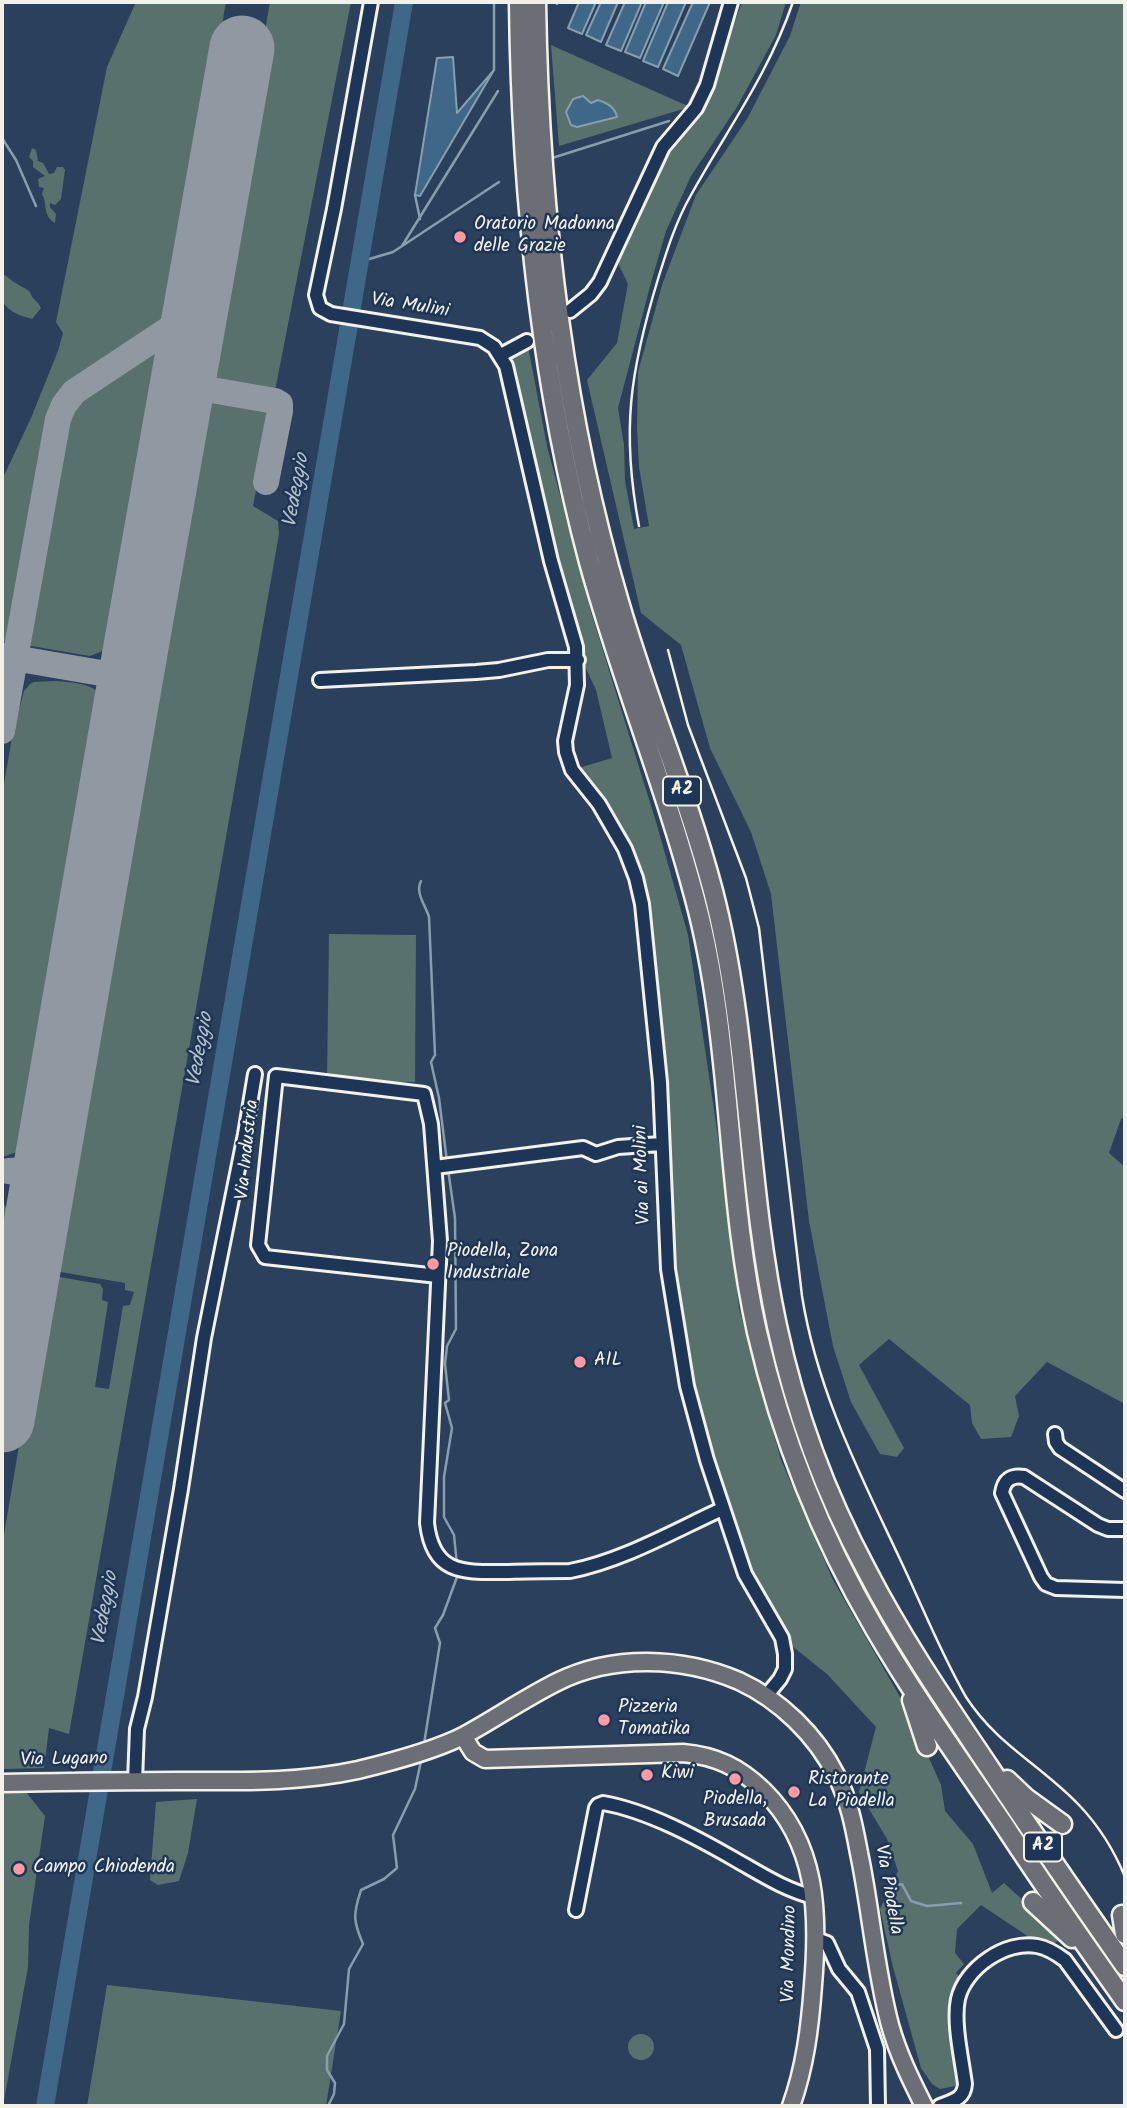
<!DOCTYPE html>
<style>
body{margin:0}
#map{position:relative;width:1127px;height:2108px;overflow:hidden;background:#2b405c;font-family:Kalam,sans-serif}
canvas{display:block}
.frame{position:absolute;inset:0;border:4px solid #f4f1e8;pointer-events:none}
</style>
<div id="map">
<canvas width="1127" height="2108"></canvas>
<div class="frame"></div>
</div>
<script>
const ctx = document.querySelector('canvas').getContext('2d');
ctx.lineJoin = 'round';
function fill(path, color) { ctx.fillStyle = color; ctx.fill(path, 'evenodd'); }
function stroke(path, color, width, dash) { ctx.strokeStyle = color; ctx.lineWidth = width; ctx.lineCap = dash ? 'butt' : 'round'; ctx.setLineDash(dash || []); ctx.stroke(path); }
function drawText(font, color, halo, rows, align = 'center') {
  ctx.font = font + ' Kalam,sans-serif'; ctx.lineWidth = 5; ctx.setLineDash([]); ctx.textBaseline = 'middle'; ctx.strokeStyle = halo; ctx.fillStyle = color; for (const [text, x, y, turn = 0] of rows) {
    ctx.save(); ctx.translate(x, y); ctx.rotate((+turn || 0) * Math.PI / 180); ctx.textAlign = isNaN(turn) ? turn : align; if (halo) ctx.strokeText(text, 0, 0); ctx.fillText(text, 0, 0); ctx.restore();
  }
}
const green = new Path2D(`
 M136,2H226L115,636L105,650L90,656L2,641V480L31,418L58,351L63,333L56,322L107,67Z
 M270,2H351L274,396L220,384L206,369Z
 M742,2H786L776,35L737,107L691,176L666,231L652,279L618,408L624,445L625,481L634,529L649,526L639,467L637,428L638,372L662,285L696,195L747,119L790,36L801,2H1125V1117L1121,1119L1109,1153L1125,1167V1404L1047,1362L1015,1396L1019,1416L1011,1437L981,1439L972,1423L970,1405L889,1339L859,1365L904,1448L897,1457L880,1454L851,1402L833,1346L809,1221L771,894L751,832L710,748L681,645L641,613L587,380L617,343L628,284L616,259L667,152L704,106Z
 M551,45L690,107L559,146Z
 M32,148L36,150L38,161L43,163L49,174L54,173L57,167H63L65,170L61,199L55,205L50,203V207L56,214L55,223C42,215 48,205 42,194L44,188L39,187L38,179L45,176L33,167V161L29,157Z
 M2,274C8,276 9,279 14,282C19,286 25,287 30,292L32,297L38,303L41,308L32,319C19,315 10,313 2,301Z
 M527,341L547,446L591,612L656,822L688,935L723,1170L739,1308L781,1460L833,1580L908,1711L941,1785L945,1811L973,1844L992,1893L1004,1883L1063,1937L1047,1949L981,1905L957,1929L955,1953L964,1964L956,1973L965,1983L958,1998L965,2084L940,2089L932,2084L921,2068L893,1967L880,1909L898,1871L887,1839L859,1792L876,1727L827,1674L782,1638L745,1574L707,1460L668,1269L661,1144L636,878L572,770L612,758L596,690L576,647L501,355Z
 M218,396L269,407L271,411L253,506L278,521L279,534L69,1734L49,1728L44,1768L2,1769V1546L48,1275L100,1284L103,1289L102,1300L108,1302L95,1387L109,1389L123,1306L130,1305L134,1292L125,1290V1283L49,1270L200,405L207,400Z
 M55,681C68,682 90,683 99,693C103,697 103,704 103,709L28,1141L17,1152L2,1157V795L13,732L24,691L30,684L34,682Z
 M329,934L416,935L415,1082L327,1081Z
 M2,1201C21,1227 7,1262 2,1291Z
 M2,1792H26L45,1816L29,1925L28,1967L3,2106H2Z
 M197,1799L188,1853L179,1881L158,1885L150,1880L156,1802Z
 M107,1985L341,2011L326,2106H87Z
 M628 2047a13 13 0 1 1 26 0a13 13 0 1 1-26 0Z`);
const water = new Path2D(`
 M579,2H596L582,34L568,28Z
 M601,2H618L601,42L586,35Z
 M625,2H642L621,51L606,45Z
 M646,2H664L640,58L625,52Z
 M668,2H686L658,67L643,61Z
 M693,2H710L678,76L663,69Z
 M453,57L457,113L494,70L420,196L415,195L437,58Z
 M583,96L591,103L598,100C607,103 615,107 617,117L577,127L571,125L566,112L573,99Z`);
const stream = new Path2D(`
 M557,4L558,2
 M494,70V2
 M2,138L16,160L36,206
 M549,159L669,121
 M415,195L420,219
 M402,246L498,91
 M359,262L393,252L499,182
 M421,881C415,893 425,904 429,917L435,1055L431,1062L439,1098L447,1162
 M448,1169L455,1218L456,1329L447,1346L445,1364L449,1400L445,1403L452,1428L444,1477V1517L454,1535L457,1565
 M424,1744L440,1643L435,1628L443,1615L457,1577V1571
 M887,1886L902,1884L911,1901L927,1906L961,1903
 M328,2106L334,2094L335,2083L327,2070V2056L344,2024L349,1969L363,1944C353,1921 353,1914 361,1890L384,1879L397,1868L393,1835L415,1789L421,1761`);
const river = new Path2D(`
 M45,2106L404,2`);
const taxiway = new Path2D(`
 M183,385L275,401L280,404V411L266,482
 M2,656L101,673
 M124,713C124,694 121,679 101,673C124,674 131,660 137,641
 M2,731L58,419L64,405L74,392L196,311
 M33,1240C37,1212 49,1175 8,1171C46,1170 46,1154 54,1123`);
const runway = new Path2D(`
 M2,1420L137,641L242,48`);
const minor = new Path2D(`
 M371,2L334,209L316,295L320,308L331,314L480,338L494,347L506,366L551,561L576,647L577,685L565,741L566,752L572,770L599,804L625,849L636,878L642,904L660,1082L668,1269L687,1386L707,1460L745,1574L782,1638L785,1654V1669L780,1679L766,1696
 M570,311L591,294L600,282L663,147L696,108L707,85L731,2
 M501,355L527,341
 M320,680L476,672L499,670L548,660H578
 M435,1167L583,1148L596,1154L618,1147L661,1144
 M438,1276L265,1257L258,1245L276,1076L424,1094L431,1124L440,1241L427,1523C433,1576 465,1572 509,1572C529,1571 550,1571 570,1571C622,1561 674,1531 722,1509
 M1055,1434L1056,1442L1060,1448L1125,1491
 M1125,1529H1108L1098,1525L1024,1477C1011,1475 1004,1480 1002,1493L1041,1577L1046,1584L1056,1588L1125,1590
 M135,1781L137,1729L145,1697L181,1489L204,1338L245,1134L255,1074
 M576,1910L596,1808L598,1805L603,1803C648,1811 696,1837 736,1860C761,1874 785,1890 814,1897
 M816,1939L827,1943L839,1969L858,1992L877,2049L878,2106
 M940,2106C953,2101 964,2099 965,2084C962,2060 953,2023 958,1999C965,1968 1006,1940 1037,1946C1048,1948 1057,1954 1065,1960L1116,2030`);
const major = new Path2D(`
 M463,1736L473,1752L485,1759L683,1753C716,1756 739,1767 763,1790C818,1844 819,1914 813,1985C810,2027 805,2067 791,2106
 M2,1783C60,1782 119,1781 177,1781C238,1781 298,1783 358,1770C391,1762 434,1751 465,1735C496,1718 525,1698 557,1682C613,1654 683,1657 739,1681C780,1700 816,1735 836,1775C849,1800 854,1826 859,1853C871,1910 875,1969 890,2025C898,2054 911,2080 924,2106`);
const highway = new Path2D(`
 M519,2C521,190 540,380 589,562C620,676 665,785 695,899C733,1040 725,1189 757,1332C781,1436 821,1537 875,1629C914,1696 960,1760 1004,1825C1043,1885 1084,1943 1125,2001
 M536,2C539,204 561,407 619,602C647,699 687,793 713,891C750,1034 746,1182 777,1326C795,1411 826,1495 867,1571C902,1639 946,1703 989,1767C1033,1834 1079,1900 1125,1966
 M912,1700L927,1746
 M1007,1780L1026,1798L1062,1824
 M1033,1902L1072,1938
 M1122,1915L1125,1934`);
const rail = new Path2D(`
 M639,526C621,431 630,371 658,279C667,250 676,221 691,195C728,128 768,75 793,2
 M668,650L688,725L746,878L759,928L802,1296C817,1390 859,1472 899,1557C921,1603 940,1652 966,1697C997,1745 1041,1765 1079,1805C1099,1826 1114,1850 1125,1877`);
const markers = [
 [460,237,7,"#ff9aa2"],
 [433,1264,7,"#ff9aa2"],
 [580,1362,7,"#ff9aa2"],
 [604,1720,7,"#ff9aa2"],
 [647,1775,7,"#ff9aa2"],
 [735,1779,7,"#ff9aa2"],
 [794,1792,7,"#ff9aa2"],
 [19,1869,7,"#ff9aa2"]
];
const shields = [
 [682,791,38],
 [1043,1847,38]
];
const shieldNames = [
 ["A2",682,791],
 ["A2",1043,1847]
];
const poiNames = [
 ["Oratorio Madonna",474,226],
 ["delle Grazie",474,248],
 ["Piodella, Zona",447,1253],
 ["Industriale",447,1275],
 ["AIL",594,1362],
 ["Pizzeria",618,1709],
 ["Tomatika",618,1731],
 ["Kiwi",661,1775],
 ["Ristorante",808,1781],
 ["La Piodella",808,1803],
 ["Piodella,",735,1801,"center"],
 ["Brusada",735,1823,"center"],
 ["Campo Chiodenda",33,1869]
];
const streetNames = [
 ["Via Mulini",410,307,9],
 ["Via Industria",249,1150,-84],
 ["Via ai Molini",644,1175,-92],
 ["Via Lugano",64,1761,-1],
 ["Via Piodella",887,1890,80],
 ["Via Mondino",791,1954,-89]
];
const waterNames = [
 ["Vedeggio",298,491,-80],
 ["Vedeggio",202,1050,-80],
 ["Vedeggio",107,1609,-80]
];
fill(green, '#59716d');
fill(water, '#3f6787');
stroke(water, '#879eae', 2);
stroke(stream, '#879eae', 2.5);
stroke(river, '#3f6787', 18);
stroke(taxiway, '#9098a2', 26);
stroke(runway, '#9098a2', 65);
stroke(minor, '#f4f1e8', 18);
stroke(major, '#f4f1e8', 21);
stroke(highway, '#f4f1e8', 23);
stroke(minor, '#1d3557', 12);
stroke(major, '#6b6f75', 16);
stroke(highway, '#6b6f75', 18);
stroke(rail, '#f4f1e8', 2.5);
for (const [x, y, r, color] of markers) { const dot = new Path2D(); dot.arc(x, y, r, 0, 2 * Math.PI); ctx.fillStyle = color; ctx.fill(dot); stroke(dot, '#1d3557', 2.5); }
for (const [x, y, w] of shields) { const box = new Path2D(); box.roundRect(x - w / 2, y - 14.5, w, 29, 5); ctx.fillStyle = '#1d3557'; ctx.fill(box); stroke(box, '#f4f1e8', 2); }
drawText('bold 18px', '#f4f1e8', null, shieldNames);
drawText('19px', '#f4f1e8', '#1d3557', poiNames, 'left');
drawText('19px', '#f4f1e8', '#1d3557', streetNames);
drawText('italic 21px', '#b5c1c6', '#1d3557', waterNames);
</script>
